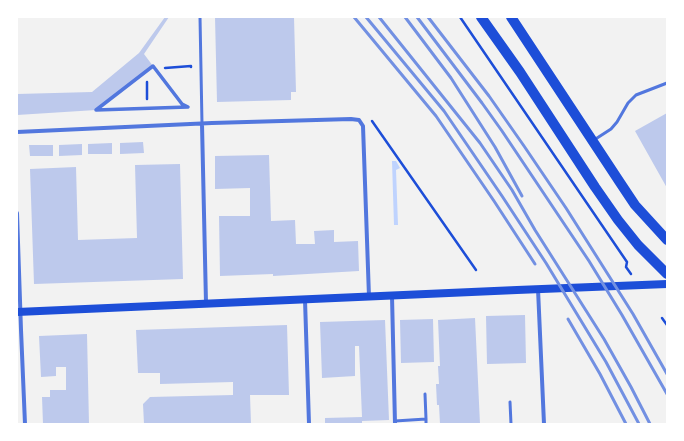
<!DOCTYPE html>
<style>
body{margin:0}
#map{position:relative;width:684px;height:441px;overflow:hidden;background:#f2f2f2;font-family:Barlow,sans-serif}
canvas{display:block}
.frame{position:absolute;inset:0;border:18px solid #fff;pointer-events:none}
</style>
<div id="map">
<canvas width="684" height="441"></canvas>
<div class="frame"></div>
</div>
<script>
const ctx = document.querySelector('canvas').getContext('2d');
ctx.lineJoin = 'round';
function fill(path, color) { ctx.fillStyle = color; ctx.fill(path, 'evenodd'); }
function stroke(path, color, width, dash) { ctx.strokeStyle = color; ctx.lineWidth = width; ctx.lineCap = dash ? 'butt' : 'round'; ctx.setLineDash(dash || []); ctx.stroke(path); }
const water = new Path2D(`
 M392,161H396L400,168L396,170L398,225H394Z`);
const building = new Path2D(`
 M165,17H169L144,54L153,66L96,110L17,115V94L92,92L139,53Z
 M215,17H294L296,92H291V100L217,102Z
 M667,113V188L635,131Z
 M143,142L144,153L120,154V143Z
 M112,143V154H88V144Z
 M82,144V155L59,156V145Z
 M29,145H53V156H30Z
 M269,155L271,221L295,220L296,244H315L314,231L334,230V242L358,241L359,271L273,276V274L220,276L219,216H250V188L215,189V156Z
 M180,164L183,279L34,284L30,169L76,167L78,240L137,238L135,165Z
 M525,315L526,363L487,364L486,316Z
 M475,318L480,424H440L439,405H437L436,384H439L438,366H440L438,320Z
 M433,319L434,362L401,363L400,320Z
 M385,320L389,420L362,421V424H325V418L362,417L359,346H355V376L322,378L320,322Z
 M287,325L289,395H250L251,424H144L143,404L150,397L233,395V382L160,384V373H138L136,330Z
 M87,334L89,424H43L42,397H50V390H66V367H56V376L41,377L39,336Z`);
const path = new Path2D(`
 M460,17L627,262L626,267L631,274
 M165,68L191,66V67
 M147,82V99
 M372,121L476,270
 M662,318L667,325`);
const service = new Path2D(`
 M200,17L202,124
 M594,140L611,129L617,122L628,103L636,95L667,83
 M425,394L426,419
 M510,402L511,424
 M395,421L426,419V424`);
const pedestrian = new Path2D(`
 M153,66L182,104L188,107L96,110Z`);
const minor = new Path2D(`
 M202,124L206,303
 M17,132L212,123L351,119L359,120L363,126L369,297
 M17,213L21,330L25,424
 M538,289L544,424
 M392,296L395,424
 M305,300L309,424`);
const secondary = new Path2D(`
 M17,312L517,290L667,284`);
const primary = new Path2D(`
 M481,17L520,72L595,187L618,220L638,245L667,274
 M511,17L619,181L635,205L667,240`);
const rail = new Path2D(`
 M354,17L436,116L494,201L535,264
 M366,17L444,111L502,196L546,263L606,362L639,424
 M379,17L480,143L512,190L535,230L604,339L631,387L650,424
 M405,17L451,78L495,147L522,196
 M417,17L482,103L502,131L589,261L622,315L667,394
 M428,17L489,96L524,146L566,208L633,314L667,374
 M568,319L600,374L626,424`);
fill(water, '#bfd3fe');
fill(building, '#bdc9ec');
stroke(path, '#1d4ed8', 2.5);
stroke(service, '#5277de', 3);
stroke(pedestrian, '#5277de', 3.5);
stroke(minor, '#5277de', 4);
stroke(secondary, '#1d4ed8', 8);
stroke(primary, '#1d4ed8', 10);
stroke(rail, '#7290e2', 3);
</script>
